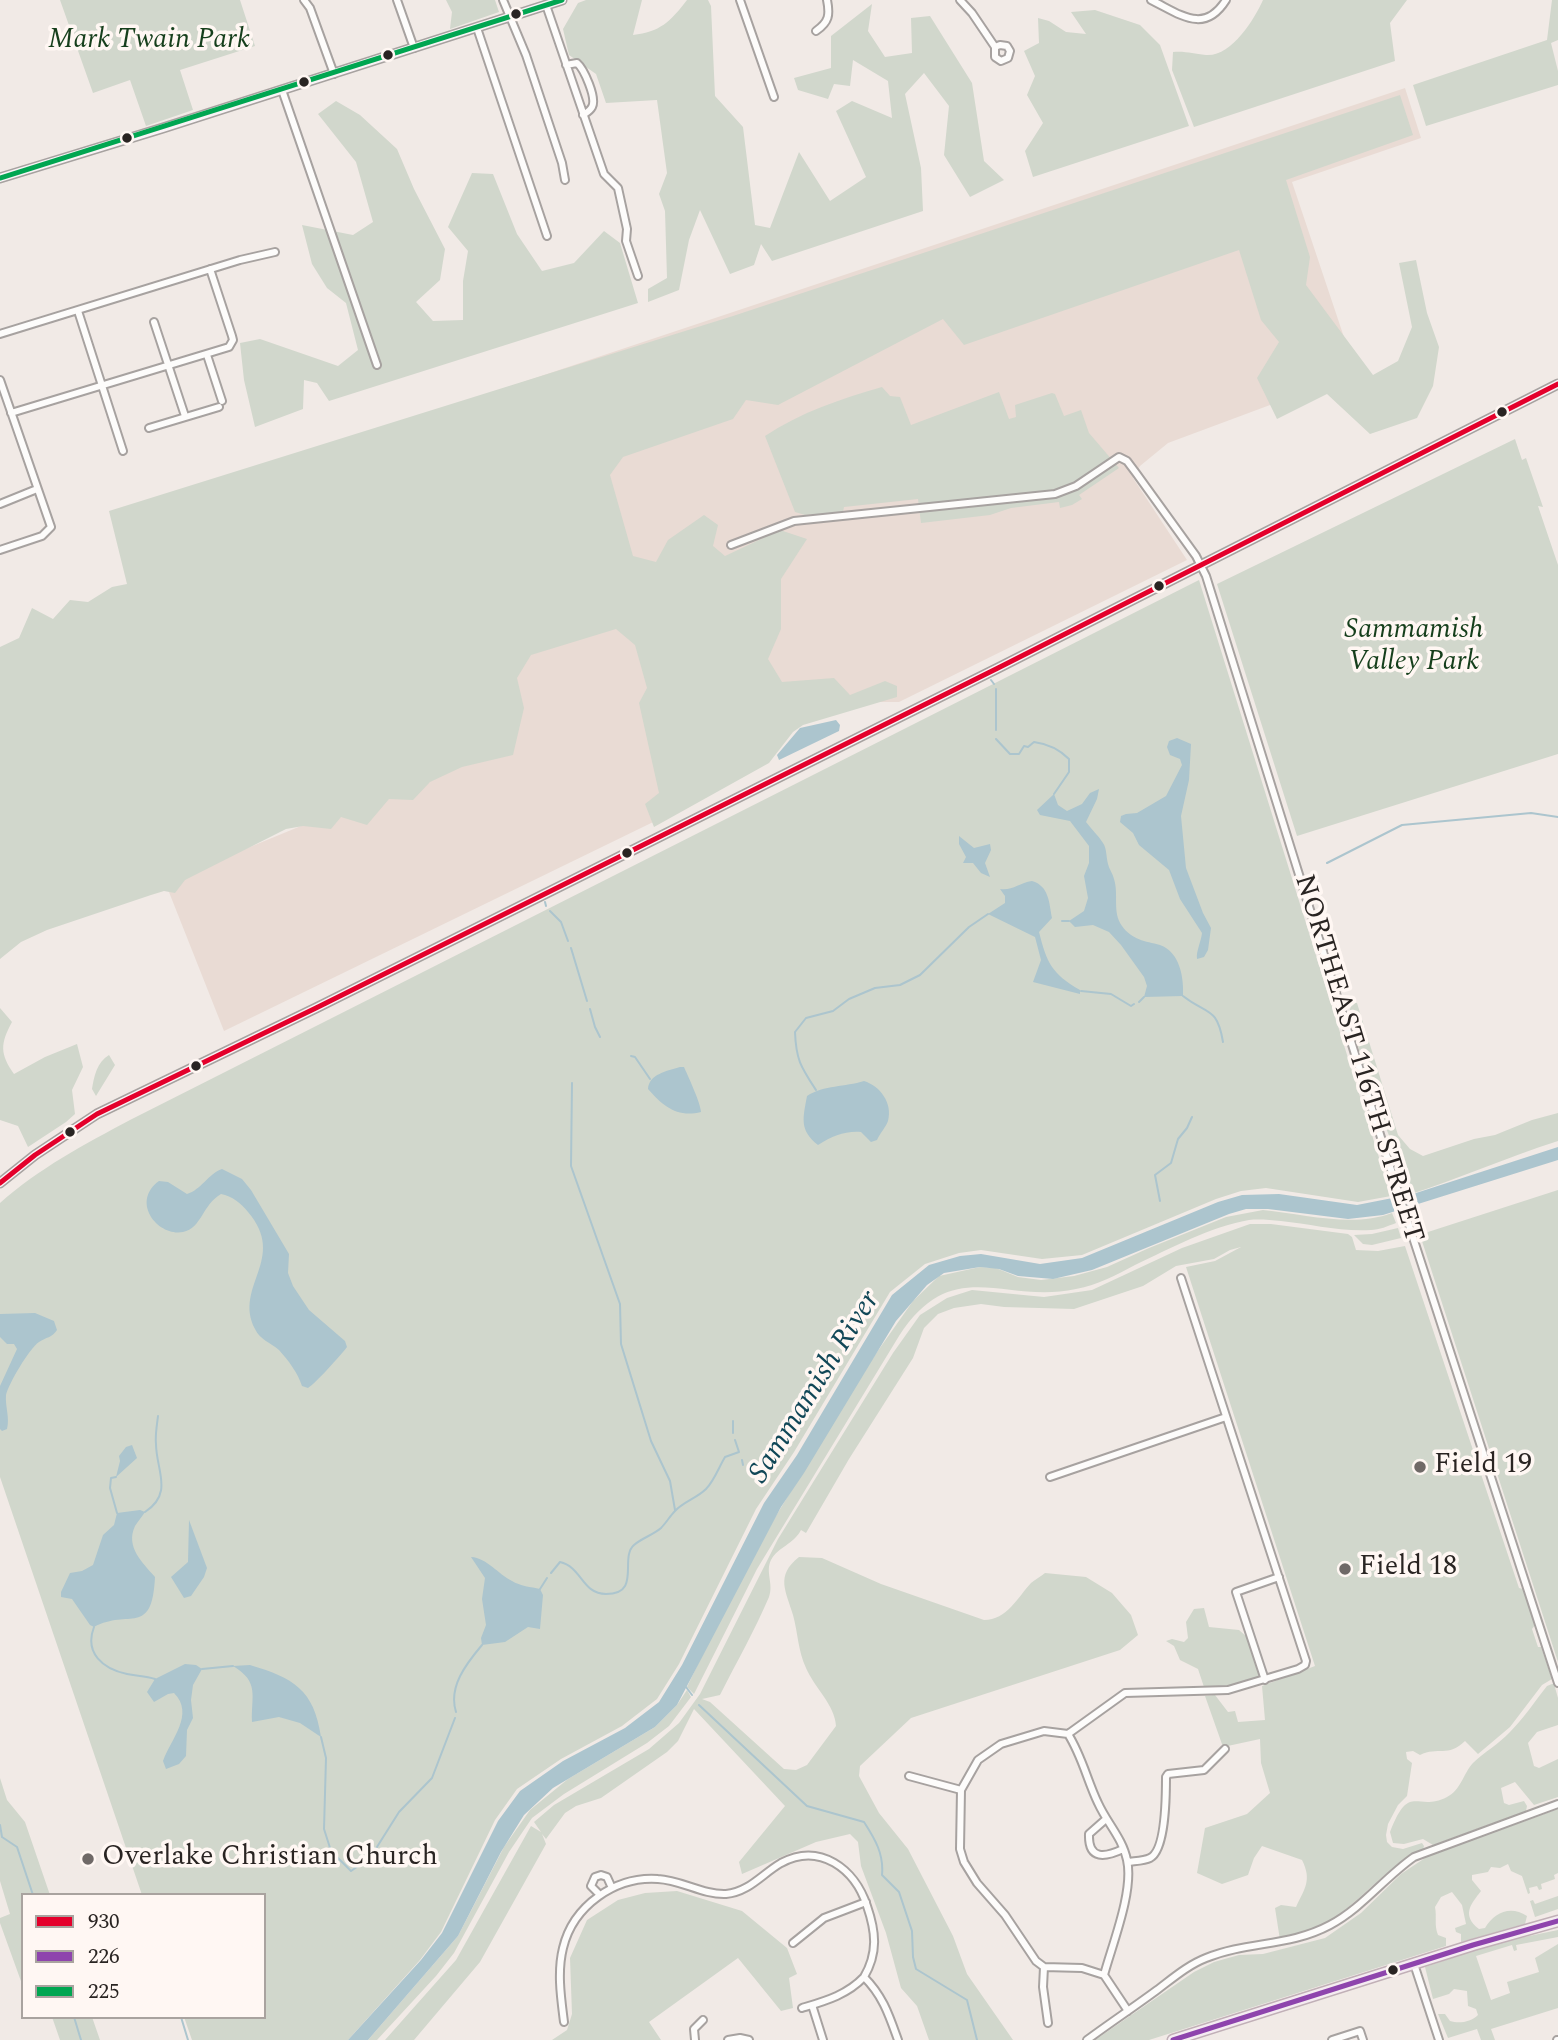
<!DOCTYPE html>
<style>
body{margin:0}
#map{position:relative;width:1558px;height:2040px;overflow:hidden;background:#f1eae6;font-family:Spectral,serif}
canvas{display:block}
.legend{position:absolute;left:21px;top:1893px;width:245px;height:126px;box-sizing:border-box;background:#fff7f3;border:2px solid #a9a39f;margin:0;padding:9px 12px;list-style:none;font-size:21px;color:#292422}
.legend li{display:flex;align-items:center;gap:14px;height:35px}
.legend b{width:35px;border:2px solid #a9a39f}
</style>
<div id="map">
<canvas width="1558" height="2040"></canvas>
<ul class="legend">
<li><b style="height:9px;background:#e4002b"></b>930</li>
<li><b style="height:9px;background:#8e44ad"></b>226</li>
<li><b style="height:9px;background:#00a651"></b>225</li>
</ul>
</div>
<script>
const ctx = document.querySelector('canvas').getContext('2d');
ctx.lineJoin = 'round';
function fill(path, color) { ctx.fillStyle = color; ctx.fill(path, 'evenodd'); }
function stroke(path, color, width, dash) { ctx.strokeStyle = color; ctx.lineWidth = width; ctx.lineCap = dash ? 'butt' : 'round'; ctx.setLineDash(dash || []); ctx.stroke(path); }
function drawText(font, color, halo, rows, align = 'center') {
  ctx.font = font + ' Spectral,serif'; ctx.lineWidth = 7; ctx.setLineDash([]); ctx.textBaseline = 'middle'; ctx.strokeStyle = halo; ctx.fillStyle = color; for (const [text, x, y, turn = 0] of rows) {
    ctx.save(); ctx.translate(x, y); ctx.rotate((+turn || 0) * Math.PI / 180); ctx.textAlign = isNaN(turn) ? turn : align; if (halo) ctx.strokeText(text, 0, 0); ctx.fillText(text, 0, 0); ctx.restore();
  }
}
const built = new Path2D(`
 M1405,88L1421,138L1292,182L1356,373L1168,443L1140,466L1133,478L1187,560L899,702H766L682,808L224,1031L165,882L500,744L475,398Z`);
const green = new Path2D(`
 M60,0H240L255,46L180,70L193,110L146,126L130,80L93,93Z
 M446,0H495L499,12L450,29L452,12Z
 M586,0H642L633,35C660,32 670,22 687,0H708L711,6L715,96L743,127L755,225L770,228L799,152L830,201L866,177L836,111L852,101L892,118L888,81L853,60L850,86L834,84L828,99L798,90L794,78L831,68V36L872,4L868,31L885,57L912,53L911,18L930,16L972,83L984,161L1004,180L970,197L944,155L949,106L924,73L905,94L921,168L923,211L772,261L761,244L754,265L730,274L700,210L689,240L679,290L648,302V289L667,278L665,211L659,194L667,173L657,100L606,103L596,74L569,55L563,29L578,3Z
 M1263,0H1407L1390,23L1395,61L1194,127L1172,70L1173,52C1187,51 1193,54 1206,55C1231,57 1254,20 1263,0Z
 M1552,0H1558V40L1551,43L1558,71V85L1426,126L1413,85L1547,40Z
 M1095,10L1140,25L1160,45L1189,126L1033,177L1025,151L1043,123L1027,95L1035,76L1024,51L1039,43L1038,18L1049,21L1066,32L1086,34L1071,12Z
 M1400,95L1413,135L1286,180L1310,257L1306,285L1373,375L1398,361L1412,327L1399,263L1416,260L1427,313L1439,347L1433,386L1417,418L1370,434L1327,394L1277,419L1257,378L1279,342L1261,320L1239,250L964,345L943,319L778,405L746,400L733,419L623,457L610,475L633,556L656,562L668,540L704,515L718,525L713,546L725,556L780,530L807,539L781,579V629L768,659L782,682L834,678L850,695L885,681L897,686V697L803,725L793,732L769,763L654,827L645,804L659,793L639,703L647,688L635,645L616,629L531,655L517,678L524,708L513,755L462,767L430,782L413,800L389,799L367,825L341,817L331,829L303,826L286,829L185,880L175,893L164,891L151,895L47,930L21,942L0,959V647L19,638L32,608L53,619L70,600L88,602L112,587L127,584L109,511L733,316Z
 M336,101L360,115L397,149L414,189L445,249L440,280L416,302L433,321L463,320V281L468,251L448,227L472,173L493,174L517,234L542,271L574,263L604,231L620,243L638,303L329,401L317,383L304,380L303,409L255,427L244,380L240,343L260,339L338,366L358,350L346,303L327,288L312,264L302,225L353,235L373,222L356,162L318,114Z
 M882,387L890,396L900,397L911,425L999,392L1009,419L1016,417L1015,405L1052,393L1055,394L1064,416L1081,410L1089,433L1119,468L1079,495L1082,499L1072,505L1060,508L1059,502L1011,508L990,515L921,523L918,499L844,507L843,512L805,515L795,512L765,436C801,412 841,399 882,387Z
 M1515,439L1522,460L1526,458L1543,507L1538,506L1558,565V754L1297,836L1217,584Z
 M1199,580L1391,1196L1358,1202L1266,1188L1241,1191L1216,1199L1082,1255L1042,1259L981,1250L959,1253L925,1264L890,1292L794,1452L756,1509L679,1664L657,1699L622,1726L561,1759L517,1789L495,1820L441,1932L420,1960L348,2040H192L184,2017H264V1895H142L0,1477V1203C38,1169 85,1144 130,1120Z
 M1352,1003H1357L1398,1135L1410,1149L1423,1156L1474,1139L1495,1135L1532,1120L1558,1113V1141C1507,1157 1459,1179 1408,1195L1392,1143L1368,1083L1349,1012Z
 M0,1008L12,1022C0,1044 0,1054 14,1074L45,1057L77,1044L83,1067L72,1090L75,1114L66,1122L28,1147L18,1126L0,1120Z
 M109,1055L115,1065L96,1096L92,1089C94,1076 97,1062 109,1055Z
 M1558,1190V1662L1421,1238L1428,1232Z
 M1263,1210C1305,1214 1352,1228 1392,1213L1396,1223C1388,1226 1379,1230 1371,1230C1341,1232 1310,1224 1281,1221C1270,1220 1259,1219 1249,1220C1210,1227 1171,1248 1135,1265C1116,1275 1098,1285 1076,1289C1004,1305 953,1253 899,1336L757,1569L694,1694L687,1687L706,1647L774,1519L870,1362L913,1301L939,1276L980,1267L996,1268L1018,1277L1041,1280L1074,1276L1107,1267L1149,1248L1226,1217Z
 M1250,1224H1271L1348,1234L1352,1237L1356,1250L1333,1249L1378,1251L1405,1246L1519,1588L1523,1589L1535,1625L1532,1629L1538,1647H1541L1552,1679L1542,1685L1510,1727L1478,1754L1465,1741C1448,1758 1438,1746 1420,1755L1413,1751L1406,1752L1407,1759L1412,1763L1407,1796L1398,1805L1388,1824L1386,1835L1387,1842L1392,1847L1403,1849L1422,1843L1424,1846L1423,1850C1388,1866 1366,1895 1336,1917C1319,1929 1300,1934 1280,1940L1275,1908L1281,1905L1296,1907C1305,1888 1312,1880 1302,1860L1262,1846L1254,1858L1248,1875L1222,1884L1197,1873L1205,1828L1247,1814L1270,1793L1261,1763L1260,1739L1223,1747L1205,1696L1215,1695L1228,1712L1235,1711L1238,1722L1265,1720L1262,1686L1315,1666L1186,1267L1215,1261L1241,1247L1230,1250L1214,1259L1176,1266L1143,1286L1074,1309L1004,1307L981,1304L954,1308L938,1314L924,1328L913,1358L849,1459L806,1533L801,1530C794,1544 778,1547 771,1560C765,1572 774,1584 769,1597C755,1630 736,1663 720,1695L702,1699L710,1702L784,1769L796,1770L807,1765L836,1726C835,1705 814,1687 806,1668C798,1651 798,1633 793,1615C786,1591 775,1576 799,1557L822,1558L881,1584L984,1620C1007,1620 1018,1597 1031,1583C1035,1580 1041,1576 1045,1573L1086,1577L1112,1593L1131,1615L1138,1635L1120,1650L911,1718L860,1766L859,1776L879,1813L908,1849L953,1936L967,1974L1013,2040H929L917,2006L901,1988L886,1933L861,1866L858,1842L850,1834L816,1842L742,1874L739,1862L785,1806L694,1709L678,1741L667,1752L601,1798L576,1806L565,1813L546,1839L542,1834L546,1844L480,1962L414,2040H385L456,1960L531,1826L541,1832L534,1822L554,1805L649,1749L679,1723L700,1694L778,1539L893,1353L920,1315L947,1298L972,1290L1044,1297L1092,1290L1182,1248Z
 M1398,1228L1401,1238L1372,1245L1363,1244L1354,1235L1372,1234Z
 M1204,1608L1209,1627L1239,1630L1247,1637L1262,1677L1226,1688L1204,1687L1198,1669L1180,1660L1174,1646L1166,1641L1172,1639L1184,1642L1188,1638L1186,1622L1194,1609Z
 M1552,1684H1554L1558,1698V1725L1537,1732L1528,1743L1534,1766L1539,1768L1558,1759V1797L1534,1805L1515,1782L1501,1788L1504,1803L1509,1805L1524,1801L1527,1806L1526,1811L1433,1845L1423,1839L1404,1844L1393,1843L1390,1832C1410,1781 1416,1813 1447,1797C1461,1790 1463,1774 1473,1763C1484,1752 1499,1744 1510,1732C1524,1718 1535,1701 1547,1686Z
 M687,1690L691,1697L669,1726L647,1743L564,1794L532,1818L509,1852L454,1953L436,1976L377,2040H368L458,1936L504,1847L530,1810L568,1779L655,1727L677,1705Z
 M0,1778L7,1800L25,1822L50,1895H23L22,1984L0,1923V1918L10,1914L0,1881Z
 M1558,1809V1873L1554,1875L1555,1879L1541,1884L1542,1889L1539,1890L1537,1886L1529,1888L1530,1893L1528,1894L1522,1876L1511,1871L1508,1864L1500,1868L1491,1867L1488,1872L1472,1875V1880L1481,1891C1471,1904 1461,1915 1479,1929L1485,1928C1494,1912 1511,1905 1527,1916L1525,1924L1461,1942V1934L1456,1932L1455,1928L1466,1924L1462,1905L1452,1892L1441,1897L1435,1907C1437,1917 1434,1925 1438,1935L1446,1938V1946L1149,2040H1095L1194,1972L1214,1962L1239,1955L1263,1954L1325,1938L1361,1913L1401,1874L1428,1856Z
 M677,1891L742,1911L787,1948L797,1974L789,1978L793,2008L781,2011L738,1958L649,2022L661,2040H552L567,2030L572,2014L570,1958L587,1920L618,1900L645,1893Z
 M1558,1896V1909L1535,1917L1530,1901L1533,1900L1535,1904Z
 M1558,1930V1937L1516,1945L1517,1950L1514,1951L1512,1945L1476,1956L1491,2000L1510,1993L1507,1982L1539,1972L1535,1958L1558,1944V2008L1491,2029L1495,2040H1481L1477,2029L1448,2038L1438,2014H1445L1450,2021C1459,2024 1471,2022 1478,2015L1476,2009L1468,2006L1467,1991L1454,1989L1449,1994L1433,1999L1425,1967L1500,1942Z
 M52,2017H92L100,2040H60Z`);
const water = new Path2D(`
 M836,720L840,725L839,731L779,760L777,755L800,728Z
 M1177,738L1191,744L1189,780L1181,816L1186,868L1203,913L1211,928L1208,950L1204,957L1197,959C1196,951 1201,942 1202,933L1180,899L1169,870L1139,845L1133,833L1120,822L1121,816L1126,814L1137,813L1166,796L1182,765L1180,759L1170,755L1167,747L1169,741Z
 M1099,789L1097,799L1086,822C1091,829 1098,835 1103,843C1107,849 1106,857 1108,864C1109,869 1113,874 1114,879C1119,895 1112,912 1122,926C1132,940 1145,941 1160,945C1180,952 1184,978 1183,996L1144,997L1147,986L1144,977L1121,945L1109,932L1093,925L1075,927L1069,921L1084,911L1088,898L1084,876L1089,863V846L1070,821L1040,815L1037,810L1054,794L1058,805L1067,811L1082,804L1090,793Z
 M959,836L974,848L990,844L991,850L985,863L990,877L981,873L973,863H963L966,857L959,844Z
 M1032,881C1049,886 1049,902 1052,918L1039,932C1047,963 1051,973 1080,990V994L1033,982L1041,960L1035,937L988,914L1005,903V896L1000,889C1012,891 1019,883 1032,881Z
 M680,1067H684C688,1076 701,1104 701,1112C677,1118 663,1106 648,1089C649,1074 667,1071 680,1067Z
 M864,1081C880,1086 893,1103 888,1121C886,1127 880,1133 877,1140L871,1142L861,1132C844,1131 833,1136 818,1145C799,1130 803,1118 807,1096C824,1085 845,1087 864,1081Z
 M1558,1147V1160L1383,1215L1348,1219L1268,1209H1246L1229,1214L1092,1270L1053,1279L1018,1276L999,1269L980,1267L944,1273L927,1285L896,1321L804,1473L781,1507L677,1705L655,1727L553,1788L524,1815L501,1852L458,1936L368,2040H348L421,1960L442,1933L498,1821L520,1791L563,1761L625,1728L659,1702L682,1665L764,1503L797,1455L892,1295L929,1265L960,1256L981,1254L1040,1264L1082,1258L1218,1202L1242,1195L1279,1194L1357,1205L1413,1194Z
 M222,1169L242,1179L251,1190L289,1254L288,1273L293,1286L309,1310L345,1341L347,1347C340,1356 316,1383 308,1388L302,1386C298,1373 288,1360 279,1350C270,1342 260,1340 255,1329C233,1286 288,1259 248,1212C241,1203 232,1196 221,1194C202,1205 202,1228 183,1232C158,1237 130,1202 159,1181L168,1182L187,1194C201,1190 208,1174 222,1169Z
 M35,1313L54,1321L57,1330C52,1338 46,1337 39,1342C29,1349 9,1383 6,1395C5,1406 10,1418 7,1429L2,1431L0,1429V1386L17,1349L14,1344H7L0,1337V1314Z
 M132,1445L137,1458L116,1477L120,1461L119,1456L126,1447Z
 M140,1510L145,1512C142,1517 138,1521 135,1526C125,1547 143,1563 155,1577C152,1638 129,1608 94,1627L90,1625L72,1599L61,1597V1592L70,1573L82,1571L93,1565L103,1535L114,1525L117,1513Z
 M189,1520L207,1568L204,1577L191,1596L184,1598L171,1577L188,1562Z
 M471,1557C487,1558 498,1574 512,1581C520,1586 531,1587 540,1589L543,1595L540,1629L528,1627L505,1642L482,1645L481,1638L486,1625L482,1599L485,1578Z
 M185,1664L196,1665L202,1669L193,1685L191,1700L193,1718L187,1730L186,1756L179,1764L166,1769L163,1761C171,1739 195,1714 174,1693L168,1694L154,1702L147,1692L155,1679Z
 M250,1665C293,1678 314,1689 321,1737L300,1723L279,1717L252,1722C251,1696 260,1682 233,1666Z`);
const stream = new Path2D(`
 M991,680L994,684
 M996,730V689
 M996,739L1010,754H1019L1024,746L1028,747L1034,742C1049,744 1059,749 1069,759V772L1054,794
 M1327,863L1402,825L1531,813L1558,817
 M545,902L546,906
 M550,911L561,922L568,941
 M1062,921H1069
 M571,948L587,1001
 M1081,991L1111,994L1131,1006L1134,1004
 M1183,996C1207,1015 1217,1006 1223,1042
 M1139,1002L1144,997
 M590,1009L595,1027L600,1037
 M631,1056L635,1057L650,1079
 M572,1083L571,1166L620,1304L621,1344L651,1441L670,1481L675,1510
 M816,1090C801,1067 796,1060 795,1032L806,1018L833,1011L849,999L875,988L900,985L920,975L969,927L988,914
 M1160,1201L1155,1175L1171,1163L1178,1139L1187,1128L1192,1117
 M733,1433V1421
 M742,1460L743,1465
 M116,1477L111,1478L110,1488L117,1513
 M145,1512C174,1493 156,1470 156,1444C155,1435 157,1425 158,1416
 M551,1573L560,1562C582,1567 582,1594 606,1594C642,1594 619,1558 634,1545C642,1538 653,1535 661,1528C666,1523 670,1516 675,1511C683,1502 697,1498 706,1489C714,1481 719,1467 725,1457L739,1452L735,1440
 M540,1589L547,1578
 M94,1627C84,1653 103,1669 127,1674C137,1676 146,1676 155,1679
 M202,1669L233,1666
 M686,1687L692,1695
 M699,1705L807,1806L864,1822C875,1839 884,1854 882,1875L899,1892L912,1931L913,1957L916,1969L967,2000L977,2040
 M456,1712C448,1687 466,1664 482,1645
 M321,1737L326,1758L324,1829L331,1851L351,1871L370,1858L399,1812L432,1778L455,1718
 M0,1825L2,1837L17,1847L33,1895
 M74,2017L81,2040
 M181,2017L188,2040`);
const street = new Path2D(`
 M304,0L310,8L334,74
 M397,0L414,48
 M503,0L526,55L562,163L565,180
 M740,0L774,97
 M960,0L972,13L995,47V57L1001,61L1008,58L1010,51L1007,46L1000,45L995,47
 M1151,0C1180,14 1204,35 1226,0
 M546,5L604,174L618,188L627,229L626,241L638,276
 M477,28L547,236
 M816,31C829,22 830,15 827,0
 M566,65L577,63C584,69 597,98 592,107C590,111 586,113 583,115
 M282,90L377,365
 M78,311L123,451
 M154,322L185,416
 M0,334L240,260L275,252
 M207,355L222,401
 M0,380L51,527L42,536L0,550
 M11,413L229,347L233,340L232,336L210,269
 M149,428L219,407
 M0,504L37,489
 M731,545L794,521L1055,494L1076,486L1119,457L1127,461L1136,473L1196,556L1206,576L1392,1173L1558,1683
 M1050,1477L1226,1417
 M1265,1680L1236,1592L1279,1577
 M1068,1734C1082,1756 1087,1780 1098,1803C1107,1823 1123,1839 1127,1860C1134,1891 1112,1945 1104,1975L1128,2011
 M909,1776L961,1790
 M1106,1819L1089,1834C1088,1861 1106,1857 1123,1849
 M1128,1862C1134,1861 1144,1861 1150,1858C1166,1850 1166,1794 1166,1777L1168,1774L1204,1770L1225,1749
 M600,1895L591,1886L595,1877L601,1875L607,1877L612,1888
 M793,1943L824,1918L866,1902
 M1414,1964L1439,2040
 M1044,1967L1036,1961L1005,1915L977,1883L964,1862L960,1849L961,1790L978,1760L1001,1744L1044,1731L1068,1734L1125,1693L1228,1690L1298,1669L1305,1665L1306,1661L1181,1278
 M1044,1967L1082,1968L1104,1975
 M1044,1967L1043,1987L1048,2023
 M812,2005L823,2040
 M802,2008C825,2001 847,1995 864,1977
 M564,2022C561,1998 557,1972 563,1948C573,1906 615,1876 658,1879C681,1880 703,1895 726,1894C749,1892 762,1874 781,1863C820,1842 855,1869 867,1906C876,1932 878,1953 864,1977C883,1996 889,2015 898,2040
 M695,2040L694,2029L703,2020
 M728,2040L740,2038L749,2040
 M1087,2040C1110,2023 1134,2007 1157,1990C1173,1978 1188,1965 1206,1958C1248,1941 1289,1947 1330,1925C1362,1908 1384,1878 1414,1857L1558,1804
 M1332,2040L1360,2031L1363,2040
 M1557,2040H1558`);
const secondary = new Path2D(`
 M0,178L163,128L562,0
 M0,1183L35,1155L97,1114L316,1008L998,668L1558,384`);
const primary = new Path2D(`
 M1173,2040L1473,1945L1558,1921`);
const bus1 = new Path2D(`
 M0,1183L35,1155L97,1114L316,1008L998,668L1558,384`);
const bus2 = new Path2D(`
 M1173,2040L1473,1945L1558,1921`);
const bus3 = new Path2D(`
 M0,178L562,0`);
const markers = [
 [516,14,6,"#292422"],
 [388,55,6,"#292422"],
 [304,82,6,"#292422"],
 [127,138,6,"#292422"],
 [1502,412,6,"#292422"],
 [1159,586,6,"#292422"],
 [627,853,6,"#292422"],
 [196,1066,6,"#292422"],
 [70,1132,6,"#292422"],
 [1420,1467,7,"#6f6967"],
 [1345,1569,7,"#6f6967"],
 [88,1859,7,"#6f6967"],
 [1393,1970,6,"#292422"]
];
const parkNames = [
 ["Mark Twain Park",149,42],
 ["Sammamish",1414,632],
 ["Valley Park",1414,664]
];
const streetNames = [
 ["NORTHEAST 116TH STREET",1357,1059,73]
];
const poiNames = [
 ["Field 19",1434,1467],
 ["Field 18",1359,1569],
 ["Overlake Christian Church",102,1859]
];
const waterNames = [
 ["Sammamish River",816,1388,-58]
];
fill(built, '#e9dbd4');
fill(green, '#d1d7cc');
fill(water, '#acc5ce');
stroke(stream, '#acc5ce', 2);
stroke(street, '#a7a2a0', 10);
stroke(secondary, '#a7a2a0', 11);
stroke(primary, '#c1b0b7', 13);
stroke(street, '#fdfcfb', 6);
stroke(secondary, '#f9f4f6', 8);
stroke(primary, '#f5ecf1', 10);
stroke(bus1, '#e4002b', 5);
stroke(bus2, '#8e44ad', 5);
stroke(bus3, '#00a651', 5);
for (const [x, y, r, color] of markers) { const dot = new Path2D(); dot.arc(x, y, r, 0, 2 * Math.PI); ctx.fillStyle = color; ctx.fill(dot); stroke(dot, '#fff7f3', 2.5); }
drawText('italic 28px', '#163f1c', '#fff7f3', parkNames);
drawText('28px', '#292422', '#fff7f3', streetNames);
drawText('28px', '#292422', '#fff7f3', poiNames, 'left');
drawText('italic 30px', '#114757', '#fff7f3', waterNames);
</script>
